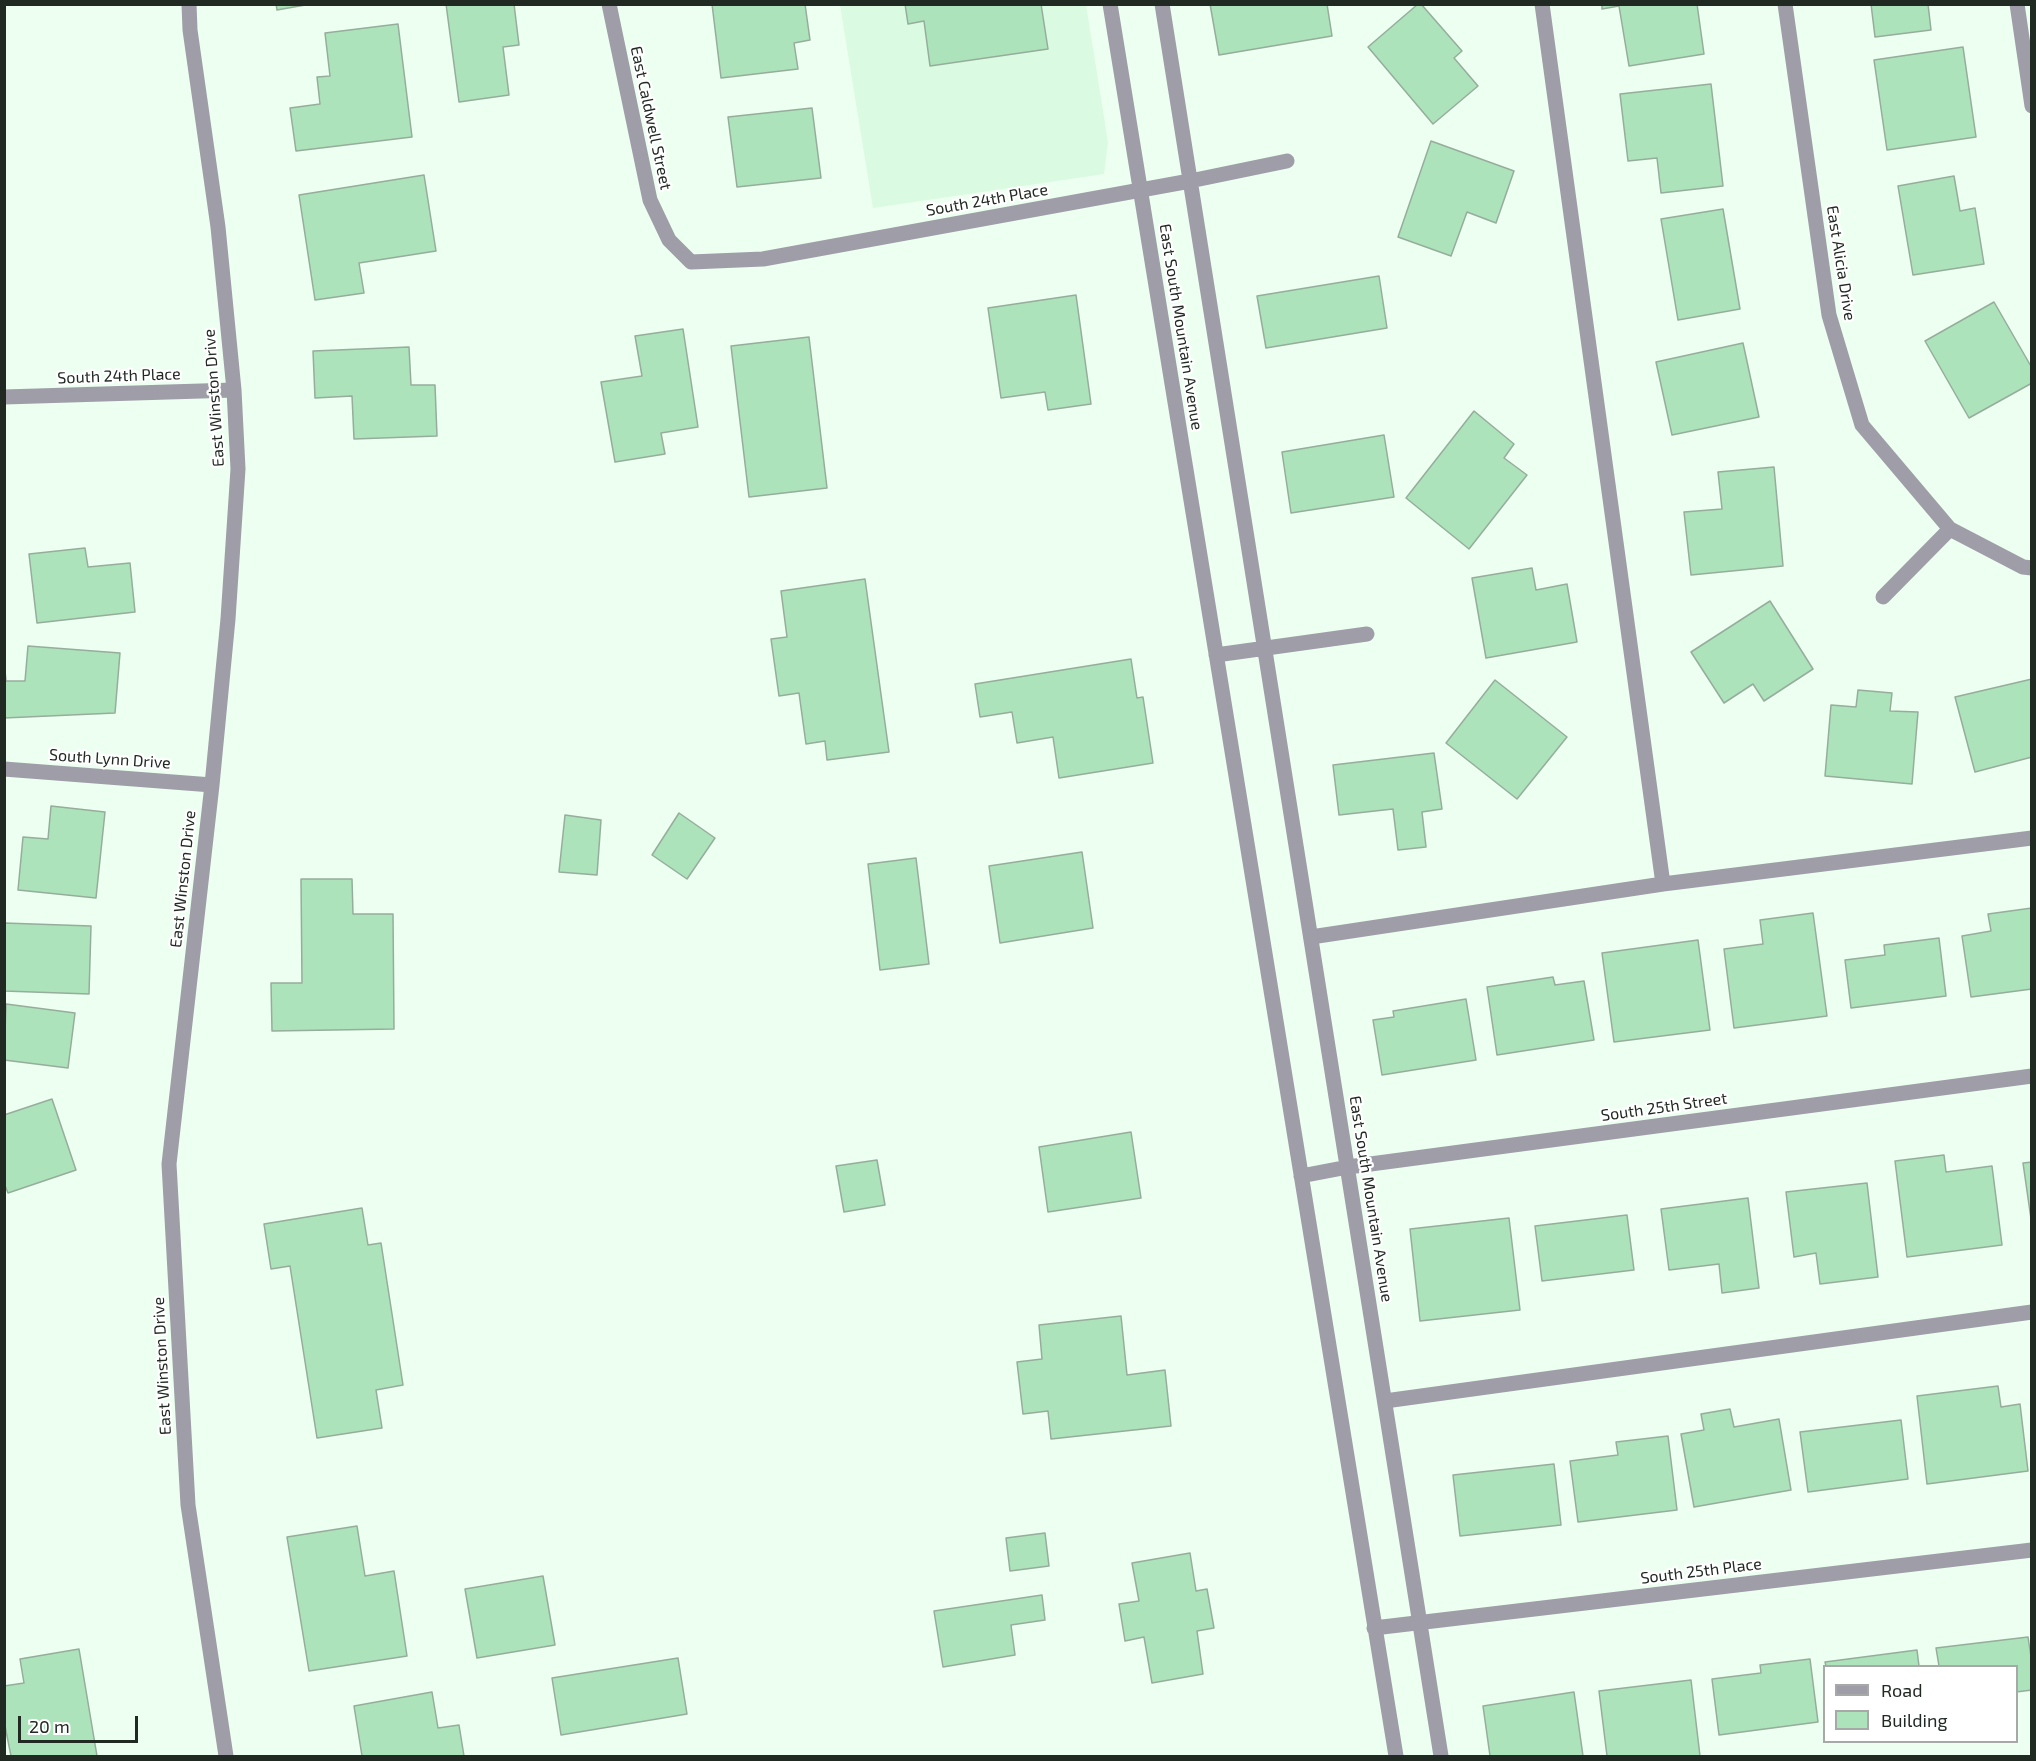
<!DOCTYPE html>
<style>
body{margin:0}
#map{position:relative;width:2036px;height:1761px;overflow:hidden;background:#ecfff0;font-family:"Exo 2",sans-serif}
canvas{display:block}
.frame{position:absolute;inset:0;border:6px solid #202922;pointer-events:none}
.legend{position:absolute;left:1823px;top:1665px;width:195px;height:78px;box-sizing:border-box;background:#fff;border:2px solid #a6a9a7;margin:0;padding:8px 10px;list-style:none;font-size:18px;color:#202922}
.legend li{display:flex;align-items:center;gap:12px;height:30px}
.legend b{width:30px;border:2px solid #a6a9a7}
.scale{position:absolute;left:18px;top:1716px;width:120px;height:27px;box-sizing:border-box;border:3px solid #202922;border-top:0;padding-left:8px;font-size:18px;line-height:21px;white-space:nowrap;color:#202922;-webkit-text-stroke:4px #fff;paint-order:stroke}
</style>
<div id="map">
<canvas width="2036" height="1761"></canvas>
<div class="frame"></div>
<ul class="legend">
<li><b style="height:8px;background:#9f9da8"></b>Road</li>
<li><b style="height:16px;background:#ace3ba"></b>Building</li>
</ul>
<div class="scale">20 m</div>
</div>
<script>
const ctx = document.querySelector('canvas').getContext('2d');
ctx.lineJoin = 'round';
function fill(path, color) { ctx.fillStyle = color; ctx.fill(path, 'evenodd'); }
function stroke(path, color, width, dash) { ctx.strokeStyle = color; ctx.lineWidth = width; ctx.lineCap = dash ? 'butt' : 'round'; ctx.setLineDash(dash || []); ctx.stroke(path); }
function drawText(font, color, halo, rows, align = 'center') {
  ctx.font = font + ' "Exo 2",sans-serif'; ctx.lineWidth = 4.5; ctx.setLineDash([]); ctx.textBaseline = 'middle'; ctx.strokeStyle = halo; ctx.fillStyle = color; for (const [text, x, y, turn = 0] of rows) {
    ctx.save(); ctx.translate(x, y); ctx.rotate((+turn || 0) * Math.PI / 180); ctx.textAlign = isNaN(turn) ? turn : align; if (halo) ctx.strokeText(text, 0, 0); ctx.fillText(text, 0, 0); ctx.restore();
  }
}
const built = new Path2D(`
 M840,5H1086L1108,142L1104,174L873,208Z`);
const building = new Path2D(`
 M276,4H311L277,10Z
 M446,4H514L519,45L503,47L509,95L459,102Z
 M712,4H805L810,40L794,43L798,69L721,78Z
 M905,4H1041L1048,49L930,66L924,21L908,24Z
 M1210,4H1327L1332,36L1219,55Z
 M1418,4H1421L1462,51L1454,58L1478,86L1433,124L1368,47Z
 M1602,4H1697L1704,54L1629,66L1619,6L1602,9Z
 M1871,4H1928L1931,30L1875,37Z
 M398,24L412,137L296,151L290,108L320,104L317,77L330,76L325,33Z
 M1963,47L1976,137L1887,150L1874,60Z
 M1711,84L1723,186L1661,193L1657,158L1628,161L1620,94Z
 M812,108L821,178L737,187L728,117Z
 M1431,141L1514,171L1496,223L1467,212L1451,256L1398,237Z
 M424,175L436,251L359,263L364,293L315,300L299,195Z
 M1954,176L1960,211L1975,208L1984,264L1913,275L1898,186Z
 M1723,209L1740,309L1678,320L1661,219Z
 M1379,276L1387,328L1266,348L1257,296Z
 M1076,295L1091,404L1048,410L1045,392L1001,398L988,308Z
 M1994,302L2032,368V383L1969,418L1925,341Z
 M683,329L698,427L661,433L665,454L615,462L601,382L642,376L635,336Z
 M809,337L827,488L749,497L731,346Z
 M1743,343L1759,417L1672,435L1656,362Z
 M409,347L411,385H435L437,436L354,439L352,396L315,398L313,351Z
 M1474,411L1514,444L1504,458L1527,475L1469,549L1406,498Z
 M1384,435L1394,497L1291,513L1282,452Z
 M1774,467L1783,566L1691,575L1684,512L1722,509L1718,472Z
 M85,548L88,567L130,563L135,612L37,623L29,554Z
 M1532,568L1536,590L1567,584L1577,642L1486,658L1472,578Z
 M865,579L889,752L827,760L825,741L806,744L799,693L779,696L771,639L787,637L781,591Z
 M1770,601L1813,669L1764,701L1753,684L1724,703L1691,652Z
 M28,646L120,653L115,713L4,718V660L6,681H25Z
 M1131,659L1137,698L1143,697L1153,763L1059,778L1053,737L1017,743L1012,712L980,717L975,684Z
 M2032,679V757L1975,772L1955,697Z
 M1495,680L1567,737L1517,799L1446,743Z
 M1858,690L1892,693L1890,711L1918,712L1912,784L1825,776L1831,705L1856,707Z
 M1434,753L1442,809L1422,812L1426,847L1398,850L1393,809L1339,815L1333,765Z
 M51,806L105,812L96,898L18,890L23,837L48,839Z
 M679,813L715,838L687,879L652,855Z
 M565,815L601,820L597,875L559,872Z
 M1082,852L1093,928L1000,943L989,866Z
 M916,858L929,964L880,970L868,864Z
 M301,879H352L353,914H393L394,1029L272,1031L271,983H302Z
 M2032,908V989L1971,997L1962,936L1991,931L1988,914Z
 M1813,913L1827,1016L1734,1028L1724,949L1763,944L1760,920Z
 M4,923L91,926L89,994L4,991Z
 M1939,938L1946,996L1851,1008L1845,960L1885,955L1884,945Z
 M1698,940L1710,1030L1614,1042L1602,953Z
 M1553,977L1555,985L1584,981L1594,1040L1497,1055L1487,987Z
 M1466,999L1476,1060L1382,1075L1373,1020L1394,1017L1393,1011Z
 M6,1004L75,1013L68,1068L4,1060Z
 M52,1099L76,1170L8,1193L4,1183V1115Z
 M1131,1132L1141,1198L1048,1212L1039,1147Z
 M1944,1155L1946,1172L1992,1166L2002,1245L1907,1257L1895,1161Z
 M877,1160L885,1205L844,1212L836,1166Z
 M2032,1162V1219H2031L2023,1163Z
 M1867,1183L1878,1277L1820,1284L1816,1253L1794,1257L1786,1192Z
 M1748,1198L1759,1288L1722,1293L1719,1264L1669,1270L1661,1209Z
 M362,1208L368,1245L381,1243L403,1385L376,1390L382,1428L317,1438L290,1266L271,1269L264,1224Z
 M1627,1215L1634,1270L1542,1281L1535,1226Z
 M1509,1218L1520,1310L1420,1321L1410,1229Z
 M1121,1316L1127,1375L1165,1370L1171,1426L1051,1439L1048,1411L1023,1414L1017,1362L1042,1359L1039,1325Z
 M1998,1386L2001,1407L2020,1404L2028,1471L1927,1484L1917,1396Z
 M1730,1409L1734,1427L1779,1419L1791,1490L1694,1507L1681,1434L1704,1430L1701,1414Z
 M1901,1420L1908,1479L1808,1492L1800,1432Z
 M1668,1436L1677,1510L1578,1522L1570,1461L1618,1455L1616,1442Z
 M1554,1464L1561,1525L1460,1536L1453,1475Z
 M357,1526L365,1576L394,1571L407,1656L309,1671L287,1537Z
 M1045,1533L1049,1566L1010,1571L1006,1538Z
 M1190,1553L1196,1591L1207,1589L1214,1628L1197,1631L1203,1674L1152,1683L1144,1637L1125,1641L1119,1604L1139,1601L1132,1563Z
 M543,1576L555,1645L477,1658L465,1589Z
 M1042,1595L1045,1620L1011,1625L1015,1655L943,1667L934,1611Z
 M2028,1637L2032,1663V1690L2016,1692V1666H1939L1936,1648Z
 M79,1649L97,1756H11L4,1721V1686L24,1683L20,1659Z
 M1917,1650L1919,1666H1826L1825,1662Z
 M678,1658L687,1714L561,1735L552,1678Z
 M1810,1659L1818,1722L1719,1735L1712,1679L1761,1673L1760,1665Z
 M1691,1680L1700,1756H1607L1599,1691Z
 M432,1692L438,1728L459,1725L464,1756H362L354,1706Z
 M1574,1692L1583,1756H1490L1483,1706Z`);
const service = new Path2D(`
 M1542,4L1663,884
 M2017,4L2032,106
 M1311,937L1663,884L2032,838
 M1385,1401L2032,1312`);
const minor = new Path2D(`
 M189,4L190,30L218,227L234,390L238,469L228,619L212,785L169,1164L188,1505L226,1756
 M609,4L650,200L669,240L691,262L763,259L1190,181L1287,161
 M1110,4L1396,1756
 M1162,4L1441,1756
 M1785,4L1829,315L1862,425L1950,529L2023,567L2032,568
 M4,397L234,390
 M1883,597L1950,529
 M1216,655L1367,634
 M4,769L212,785
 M1301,1176L1348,1167L2032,1076
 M1374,1628L2032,1550`);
const streetNames = [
 ["East Caldwell Street",651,118,78],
 ["South 24th Place",987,200,-10],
 ["East Alicia Drive",1841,263,81],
 ["East South Mountain Avenue",1181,327,81],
 ["South 24th Place",119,376,-2],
 ["East Winston Drive",214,398,-94],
 ["South Lynn Drive",110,759,4],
 ["East Winston Drive",183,879,-84],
 ["South 25th Street",1664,1107,-8],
 ["East South Mountain Avenue",1371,1199,81],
 ["East Winston Drive",162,1366,-93],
 ["South 25th Place",1701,1571,-7]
];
fill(built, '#dafae1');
fill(building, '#ace3ba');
stroke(building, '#96ad9c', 1.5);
stroke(service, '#9f9da8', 15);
stroke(minor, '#9f9da8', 15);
drawText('16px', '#202922', '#fff', streetNames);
</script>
